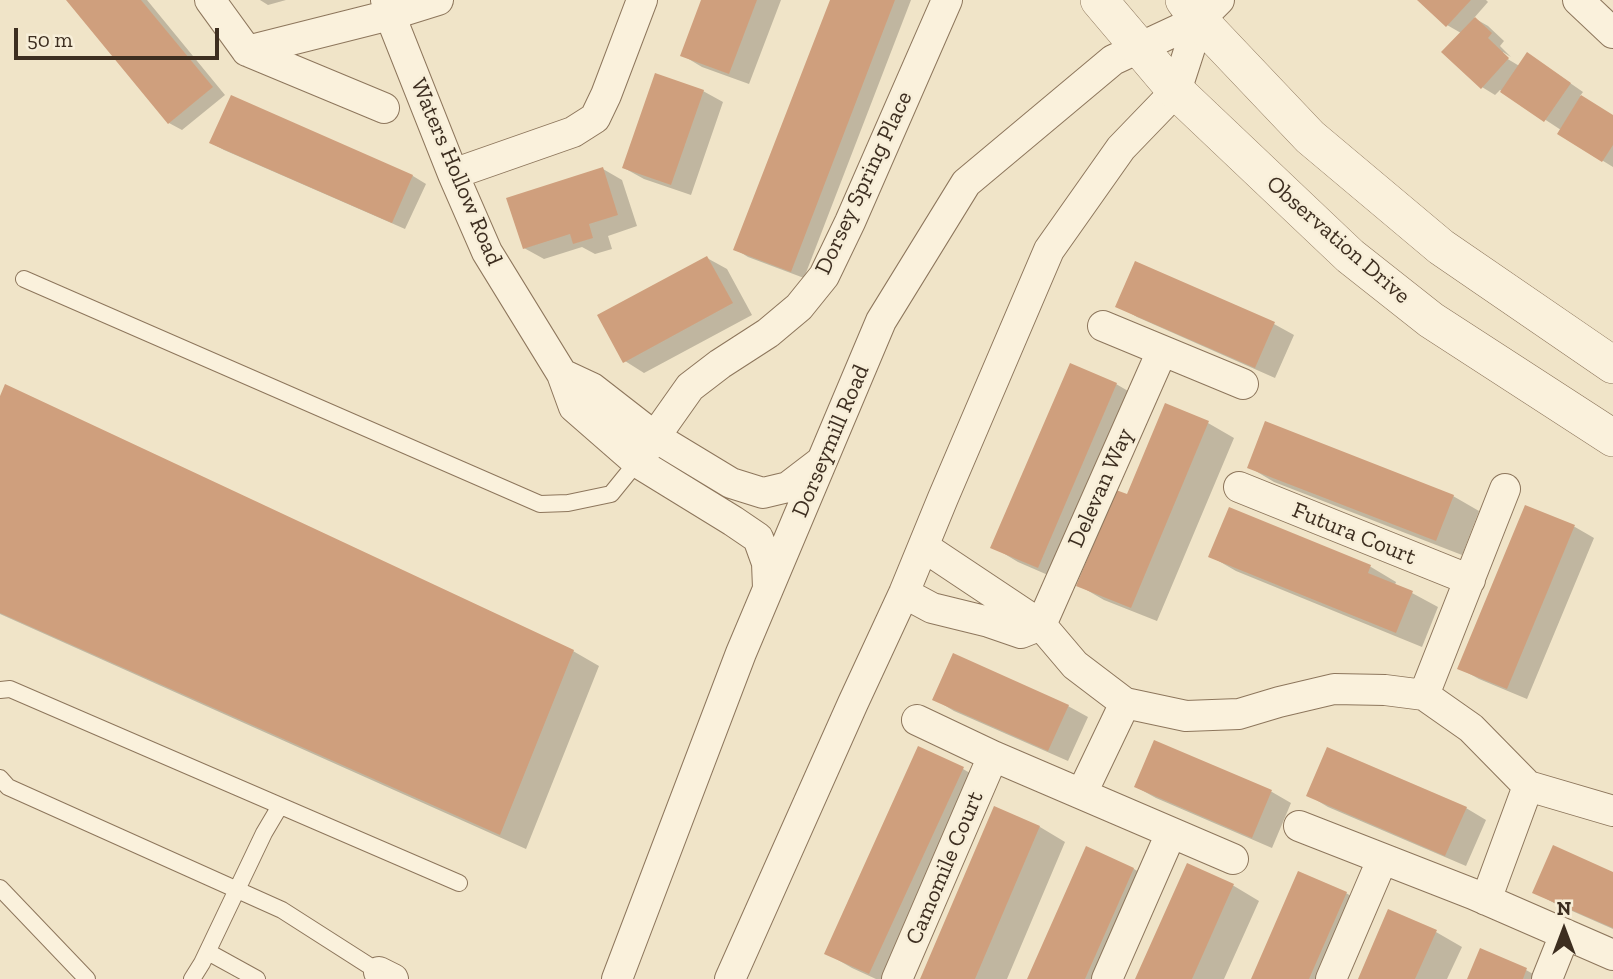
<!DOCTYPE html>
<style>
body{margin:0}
#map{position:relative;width:1613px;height:979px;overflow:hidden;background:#f0e4c8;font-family:"Zilla Slab",serif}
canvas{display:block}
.north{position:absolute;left:1529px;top:895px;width:70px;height:70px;-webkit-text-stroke:5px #f7eed8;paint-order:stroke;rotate:0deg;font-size:19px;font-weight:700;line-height:28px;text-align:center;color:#3d2e20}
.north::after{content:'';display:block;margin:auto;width:24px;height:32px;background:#3d2e20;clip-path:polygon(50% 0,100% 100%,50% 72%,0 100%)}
.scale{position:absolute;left:14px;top:28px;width:205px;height:32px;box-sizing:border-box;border:4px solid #3d2e20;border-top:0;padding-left:9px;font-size:21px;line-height:24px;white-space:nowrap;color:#3d2e20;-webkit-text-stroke:5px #f7eed8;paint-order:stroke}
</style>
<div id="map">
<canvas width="1613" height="979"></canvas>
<div class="north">N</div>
<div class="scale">50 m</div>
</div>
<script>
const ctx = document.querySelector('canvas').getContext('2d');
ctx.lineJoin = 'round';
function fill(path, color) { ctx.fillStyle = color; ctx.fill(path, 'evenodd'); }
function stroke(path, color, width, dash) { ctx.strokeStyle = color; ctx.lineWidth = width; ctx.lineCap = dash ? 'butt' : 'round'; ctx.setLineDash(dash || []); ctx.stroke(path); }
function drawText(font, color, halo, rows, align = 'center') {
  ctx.font = font + ' "Zilla Slab",serif'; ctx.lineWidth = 5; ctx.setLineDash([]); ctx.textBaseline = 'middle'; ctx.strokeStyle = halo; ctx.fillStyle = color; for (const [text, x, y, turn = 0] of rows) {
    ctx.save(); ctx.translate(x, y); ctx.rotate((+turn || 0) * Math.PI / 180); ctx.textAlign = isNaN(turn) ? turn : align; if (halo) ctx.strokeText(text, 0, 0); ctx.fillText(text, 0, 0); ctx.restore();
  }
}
const shadow = new Path2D(`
 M68,0H147L225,95L182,130L169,123Z
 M260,0H286L268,5Z
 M703,0H781L749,84L702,67L682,55Z
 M831,0H911L804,278L748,257L735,249Z
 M1419,0H1486L1488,2L1474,18L1488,26L1504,41L1500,46L1511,57L1503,52L1501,55L1521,67L1540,62L1583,92L1580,96L1613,116V167L1559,134L1561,130L1500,90L1495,95L1482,87L1461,33L1447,25Z
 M703,91L723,102L691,195L644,179L624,168Z
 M232,97L413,176L426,184L405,229L224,150L211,143Z
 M603,169L622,180L637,226L608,236L612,249L595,254L582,247L544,259L524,248Z
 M707,258L727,269L752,315L644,373L625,361Z
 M1136,263L1274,324L1294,335L1275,378L1137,317L1118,306Z
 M1116,384L1142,399L1064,582L1018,562L993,547Z
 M0,400L573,651L599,666L526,849L0,614Z
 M1208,423L1234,438L1157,621L1104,600L1078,585L1128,497Z
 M1249,467L1453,496L1479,511L1462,555L1274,482Z
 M1526,507L1575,527L1594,538L1527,699L1479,679L1459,668Z
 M1230,509L1371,567L1396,582L1395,585L1412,593L1438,607L1422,647L1236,571L1210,556Z
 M934,699L1068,706L1088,717L1068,761L954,711Z
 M1155,742L1272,792L1291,803L1272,848L1156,798L1136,787Z
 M919,749L963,769L989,784L899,979H876L852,968L826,953Z
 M1308,795L1466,808L1486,820L1466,866L1328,807Z
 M995,808L1040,827L1065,842L1007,979H922Z
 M1087,849L1134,869L1159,884L1117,979H1029Z
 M1187,865L1234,886L1259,901L1224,979H1137Z
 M1613,874V929L1554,903L1534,892Z
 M1346,893L1371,908L1341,979H1253Z
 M1436,932L1462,947L1447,979H1360Z
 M1481,951L1526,970L1542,979H1469Z`);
const building = new Path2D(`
 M66,0H141L213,87L168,124Z
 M701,0H757L729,74L680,56Z
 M830,0H895L791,272L733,250Z
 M1417,0H1471L1446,27Z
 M1475,17L1492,33L1488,38L1509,58L1481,89L1441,52Z
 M1527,52L1571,83L1544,122L1500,92Z
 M655,73L704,90L671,185L622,168Z
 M231,95L413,175L392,223L209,143Z
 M1581,95L1613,115V145L1602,162L1557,134Z
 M603,167L618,215L589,224L593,238L573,244L570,234L523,249L506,198Z
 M707,256L733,303L623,363L597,315Z
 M1135,261L1275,322L1255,368L1115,307Z
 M1070,363L1117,383L1038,568L990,548Z
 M5,384L574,650L500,835L0,613V396Z
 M1165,403L1209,421L1131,608L1076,586L1116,490L1127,494Z
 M1265,421L1454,495L1436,541L1247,468Z
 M1525,505L1575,525L1507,689L1457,669Z
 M1229,507L1371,565L1368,573L1413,591L1396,633L1208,557Z
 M953,653L1069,705L1048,751L932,700Z
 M1154,740L1272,790L1252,838L1134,787Z
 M918,746L964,767L869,974L824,954Z
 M1327,747L1467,807L1445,856L1306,796Z
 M994,806L1040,826L975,979H920Z
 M1553,845L1613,872V928L1532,893Z
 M1086,846L1134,868L1085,979H1027Z
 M1187,863L1234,884L1192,979H1135Z
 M1298,871L1347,892L1309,979H1251Z
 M1388,909L1437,930L1415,979H1358Z
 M1480,948L1527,968L1523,979H1467Z`);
const service = new Path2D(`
 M24,279L540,504L568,503L611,494L637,462
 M0,690L10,689L459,883
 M0,778L8,787L282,910L379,972
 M0,888L87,979
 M208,952L257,979
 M192,979L202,963L264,833L280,806`);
const minor = new Path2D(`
 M210,0L247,51L384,108
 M386,0L390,15L453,174L487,252L562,374L574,407L637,462L733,521L758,538L767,563L768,588
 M1578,0L1613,33
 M247,51L390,15L438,0
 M453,174L573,132L595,118L606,95L642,0
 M1103,326L1243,384
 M562,374L592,388L655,437L731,483L763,493L788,487L822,461
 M637,462L690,387L720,364L768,333L799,307L824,276L850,222L947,0
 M1239,487L1470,580
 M924,547L1041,625L1075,665L1125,703L1186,716L1239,714L1279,702L1334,689L1385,690L1424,695L1471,728L1528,786L1613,811
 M904,593L932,608L989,622L1021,633L1041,625
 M1041,625L1162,351
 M1424,695L1505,489
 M917,720L993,756L1233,859
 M1082,793L1125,703
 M1299,826L1473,894L1613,955
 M1486,900L1528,786
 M379,972L393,979
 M617,979L741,653L881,321L966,183L1113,60L1199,20L1219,0
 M730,979L853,703L904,593L943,498L1049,250L1121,148L1176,91L1199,20
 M897,979L993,756
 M1107,979L1171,833
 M1331,979L1382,860
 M1547,979L1565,934`);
const tertiary = new Path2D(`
 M1099,0L1176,91L1350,256L1431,320L1613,438
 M1184,0L1199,20L1310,137L1441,247L1613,365`);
const streetNames = [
 ["Waters Hollow Road",456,172,67],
 ["Dorsey Spring Place",864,183,-65],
 ["Observation Drive",1338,240,41],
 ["Dorseymill Road",831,441,-67],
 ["Delevan Way",1101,488,-66],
 ["Futura Court",1354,534,22],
 ["Camomile Court",945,868,-67]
];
fill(shadow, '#0003');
fill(building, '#cf9f7d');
stroke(service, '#8d765c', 18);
stroke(minor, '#8d765c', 32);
stroke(tertiary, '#8d765c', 38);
stroke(service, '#faf1dc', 16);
stroke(minor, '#faf1dc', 30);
stroke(tertiary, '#faf1dc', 37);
drawText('23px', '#3d2e20', '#f7eed8', streetNames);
</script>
